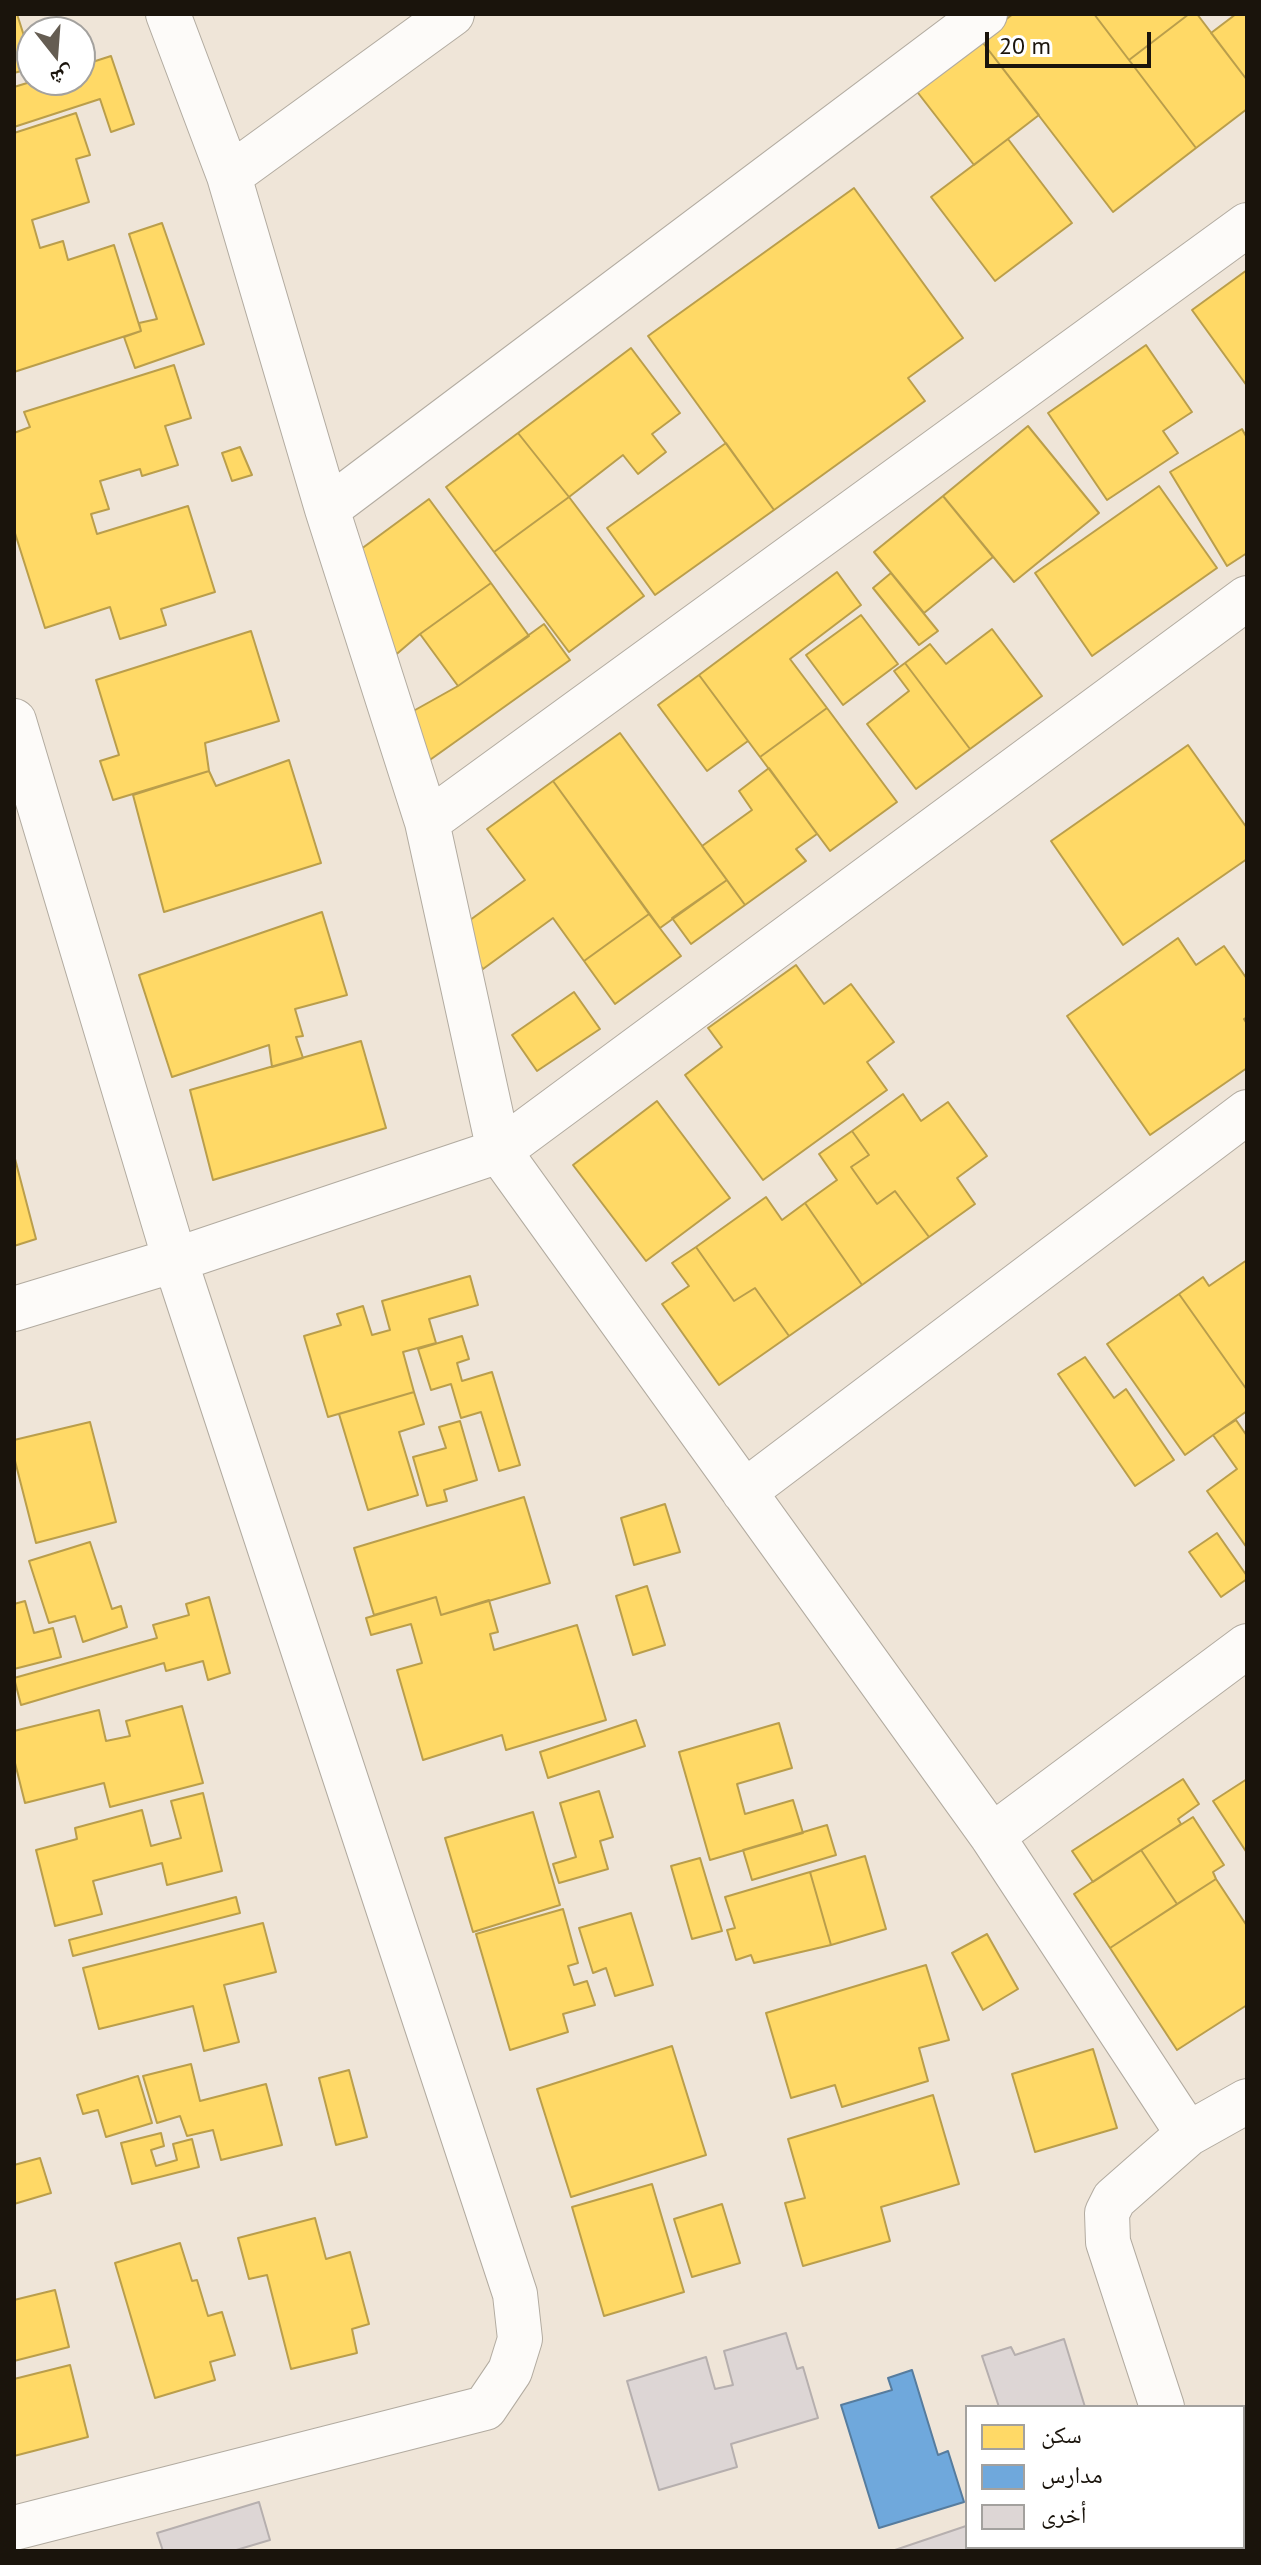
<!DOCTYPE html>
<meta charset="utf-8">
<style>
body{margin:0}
#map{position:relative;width:1261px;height:2565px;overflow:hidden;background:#efe5d8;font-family:"PT Sans","Noto Naskh Arabic",sans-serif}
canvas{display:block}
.frame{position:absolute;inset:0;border:16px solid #1a140c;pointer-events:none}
.legend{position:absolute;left:965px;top:2405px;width:280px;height:144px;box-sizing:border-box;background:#fff;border:2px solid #a3a19e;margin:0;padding:10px 14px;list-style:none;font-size:24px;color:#1a140c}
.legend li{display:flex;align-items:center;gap:16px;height:40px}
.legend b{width:40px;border:2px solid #a3a19e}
.north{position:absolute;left:16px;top:16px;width:80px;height:80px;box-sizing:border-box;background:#fff;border:2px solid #a3a19e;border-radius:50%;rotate:163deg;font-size:22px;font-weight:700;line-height:32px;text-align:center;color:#1a140c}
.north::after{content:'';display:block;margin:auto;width:28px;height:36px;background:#655d53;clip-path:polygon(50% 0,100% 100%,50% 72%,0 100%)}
.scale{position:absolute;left:985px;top:32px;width:166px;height:36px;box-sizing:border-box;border:4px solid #1a140c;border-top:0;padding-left:10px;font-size:24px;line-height:28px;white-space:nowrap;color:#1a140c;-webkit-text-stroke:6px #fff;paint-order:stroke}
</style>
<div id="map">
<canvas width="1261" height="2565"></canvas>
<div class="frame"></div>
<ul class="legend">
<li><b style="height:22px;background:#ffd966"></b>سكن</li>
<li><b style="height:22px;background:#6fa8dc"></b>مدارس</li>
<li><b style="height:22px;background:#ddd6d5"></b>أخرى</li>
</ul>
<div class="north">ش</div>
<div class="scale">20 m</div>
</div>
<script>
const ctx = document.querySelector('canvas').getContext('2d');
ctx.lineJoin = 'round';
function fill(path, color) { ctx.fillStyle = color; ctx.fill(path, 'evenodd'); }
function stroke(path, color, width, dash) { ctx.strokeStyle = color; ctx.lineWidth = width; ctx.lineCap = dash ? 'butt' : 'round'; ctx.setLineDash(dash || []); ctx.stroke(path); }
const homes = new Path2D(`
 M14,14H17L32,61V68L14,73Z
 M1013,14H1094L1196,148L1113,212L980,39Z
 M1094,14H1189L1129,60Z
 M1189,14H1197L1247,80V109L1196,148L1129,60Z
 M1236,14H1247V80L1211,33Z
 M980,39L1039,115L974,165L915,89Z
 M111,56L134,124L111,132L100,99L14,127V87L37,80H80V66Z
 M76,113L90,155L76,159L89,202L32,220L40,248L63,241L68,260L114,245L141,331L14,372V133Z
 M1008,139L1072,223L995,281L931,197Z
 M854,188L963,338L908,378L925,401L774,510L648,336Z
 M162,223L204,344L135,368L124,337L141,331L139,323L157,319L129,234Z
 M1247,270V386L1192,310Z
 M1146,345L1192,412L1163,431L1178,453L1107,500L1048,413Z
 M631,348L680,413L652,434L666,452L638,474L623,455L569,497L518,433Z
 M174,365L191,418L165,426L178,465L142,476L140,469L100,481L109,509L91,514L97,534L188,506L215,592L161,609L166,625L120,639L110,607L45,628L14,530V433L30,427L24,412Z
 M1028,426L1099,513L1014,582L943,496Z
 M1242,429L1247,438V553L1227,566L1170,472Z
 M518,433L569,497L494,552L446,487Z
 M726,443L774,510L655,595L607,528Z
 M240,447L252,475L232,481L222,453Z
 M1159,486L1217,568L1092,656L1035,573Z
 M943,496L993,557L924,613L874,552Z
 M569,497L644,596L569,652L494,552Z
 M429,499L491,583L420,634L385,664L353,555Z
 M837,572L861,605L790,659L827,708L760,757L699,675Z
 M891,573L938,631L919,645L873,588Z
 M491,583L529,636L458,686L420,634Z
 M861,615L898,664L843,705L806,655Z
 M544,624L570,660L420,767L408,714L458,686Z
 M992,629L1042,696L970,749L905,663L930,644L946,664Z
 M251,631L279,721L205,743L209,771L113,800L100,761L119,755L96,680Z
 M905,663L970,749L916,789L867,724L909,691L894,671Z
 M699,675L748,741L707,771L658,705Z
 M827,708L897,802L830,851L760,757Z
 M620,733L727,880L660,928L553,781Z
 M1188,745L1247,828V859L1123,945L1051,841Z
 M289,760L321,863L164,912L133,795L209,771L216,786Z
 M769,768L817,834L796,849L806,861L745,905L702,846L752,810L739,791Z
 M553,781L649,914L584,961L553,918L483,969L455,931L525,880L487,829Z
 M727,880L745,905L691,944L672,918Z
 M322,912L347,995L295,1009L303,1036L296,1037L303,1058L272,1067L269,1045L172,1077L139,975Z
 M649,914L681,956L615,1004L584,961Z
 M1178,938L1196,965L1224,946L1247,979V1017L1244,1019L1247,1024V1068L1150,1135L1067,1016Z
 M796,965L824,1004L851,984L894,1042L867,1062L887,1090L763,1180L685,1075L722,1047L708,1028Z
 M574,992L600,1029L537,1071L512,1035Z
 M361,1041L386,1128L213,1180L190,1090Z
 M903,1094L921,1121L948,1102L987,1156L957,1178L975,1204L929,1237L895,1191L877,1204L851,1167L869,1155L852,1131Z
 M657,1101L730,1198L646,1261L573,1165Z
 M852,1131L869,1155L851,1167L877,1204L895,1191L929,1237L862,1285L805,1203L837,1180L819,1154Z
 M14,1155L36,1239L14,1246Z
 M766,1197L782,1220L805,1203L862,1285L789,1336L755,1288L734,1301L696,1247Z
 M696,1247L734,1301L755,1288L789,1336L719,1385L662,1304L689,1286L672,1263Z
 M1247,1260V1390L1179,1294L1203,1277L1209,1286Z
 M470,1276L478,1305L429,1319L436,1343L403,1352L414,1392L328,1417L304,1336L341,1325L337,1314L363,1306L372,1335L390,1330L382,1301Z
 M1179,1294L1247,1390V1411L1185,1455L1107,1344Z
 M462,1336L469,1359L457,1363L462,1381L492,1372L520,1465L499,1471L481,1412L461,1418L451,1384L431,1390L418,1349Z
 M1085,1357L1114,1398L1126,1389L1174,1460L1135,1486L1058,1374Z
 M414,1392L424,1424L399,1432L418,1495L368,1510L339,1414Z
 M1236,1420L1247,1436V1548L1207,1491L1237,1469L1213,1435Z
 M460,1421L477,1480L444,1490L447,1501L427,1506L413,1457L446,1448L439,1427Z
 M90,1422L116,1522L36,1543L14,1457V1440Z
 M524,1497L550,1583L441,1615L436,1597L374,1615L354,1548Z
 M665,1504L680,1552L634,1565L621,1518Z
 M1217,1533L1247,1576V1579L1221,1597L1189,1552Z
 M90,1542L112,1609L121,1606L127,1627L83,1642L75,1616L49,1623L29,1561Z
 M647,1586L665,1645L633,1655L616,1596Z
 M209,1597L230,1673L208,1680L203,1661L166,1671L164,1663L21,1705L14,1678L157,1638L153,1625L189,1615L186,1604Z
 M436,1597L441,1615L489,1600L498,1632L490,1634L494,1650L577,1625L606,1720L506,1750L502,1735L423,1760L397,1670L422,1663L411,1624L371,1635L366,1618Z
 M25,1601L34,1633L53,1628L61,1657L14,1669V1604Z
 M182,1706L203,1783L110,1807L104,1783L25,1803L14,1759V1731L99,1710L106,1741L130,1736L126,1721Z
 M636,1720L645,1746L548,1778L540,1752Z
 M779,1723L792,1768L737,1784L745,1814L793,1800L803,1833L710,1860L679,1752Z
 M1183,1779L1199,1804L1178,1819L1181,1824L1093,1882L1072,1851Z
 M1247,1779V1853L1213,1801Z
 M599,1791L613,1837L600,1841L608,1869L559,1883L553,1864L576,1857L560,1803Z
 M203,1793L222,1871L167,1885L162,1863L93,1881L102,1914L55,1926L36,1850L77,1839L75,1828L142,1810L151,1846L181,1838L171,1801Z
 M533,1812L560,1905L473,1932L445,1838Z
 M1193,1817L1224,1865L1213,1872L1216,1879L1177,1904L1141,1850Z
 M827,1825L836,1855L752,1880L743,1850Z
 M1141,1850L1177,1904L1110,1948L1074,1894Z
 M865,1856L886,1929L831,1945L810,1872Z
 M700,1858L722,1931L692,1939L671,1866Z
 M810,1872L831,1945L754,1963L751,1955L736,1960L727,1930L735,1928L725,1897Z
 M1216,1879L1247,1926V2005L1177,2050L1110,1948Z
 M236,1897L240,1913L73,1956L69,1940Z
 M563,1909L578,1963L568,1966L574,1985L587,1981L595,2005L563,2014L568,2032L510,2050L476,1934Z
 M631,1913L653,1985L615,1996L606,1968L593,1973L579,1928Z
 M263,1923L276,1972L224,1985L239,2042L204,2051L193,2006L99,2029L83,1968Z
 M987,1934L1018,1989L983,2010L952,1953Z
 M926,1965L949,2040L919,2048L928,2081L842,2107L835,2085L791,2098L766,2013Z
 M672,2046L706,2155L571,2197L537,2089Z
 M1093,2049L1117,2128L1035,2152L1012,2074Z
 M191,2064L200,2101L266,2084L282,2145L221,2160L213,2130L187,2136L180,2116L157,2123L143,2076Z
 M349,2070L367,2137L336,2145L319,2078Z
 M138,2076L152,2123L106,2137L98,2110L83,2114L77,2095Z
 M933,2095L959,2184L881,2207L890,2241L803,2266L785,2203L805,2198L788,2139Z
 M161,2133L164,2146L151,2150L156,2166L177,2160L173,2144L192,2139L199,2167L132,2184L121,2143Z
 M40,2158L51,2193L14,2204V2165Z
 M652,2184L684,2292L604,2316L572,2207Z
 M722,2204L740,2263L692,2277L674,2219Z
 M315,2218L326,2259L350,2252L369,2324L352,2329L357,2353L291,2369L267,2275L249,2279L238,2238Z
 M180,2243L192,2281L197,2280L208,2316L222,2312L235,2355L210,2362L215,2380L155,2398L115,2263Z
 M55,2290L69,2347L14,2361V2300Z
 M70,2365L88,2437L14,2456V2379Z`);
const schools = new Path2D(`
 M912,2370L938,2455L948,2451L964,2502L879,2528L841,2405L892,2390L888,2378Z`);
const building = new Path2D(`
 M786,2333L797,2369L803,2367L818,2418L731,2444L737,2467L659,2490L627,2381L706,2357L715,2389L733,2385L724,2351Z
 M1064,2339L1085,2407H999L982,2356L1011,2347L1015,2355Z
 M259,2502L270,2540L233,2551H163L157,2533Z
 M966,2526L967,2547H973L974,2551H892Z
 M1049,2547H1137L1138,2551H1050Z`);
const minor = new Path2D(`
 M168,14L229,176L327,509L427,822L499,1151L992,1836L1188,2134
 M229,176L452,14
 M327,509L985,14
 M14,721L175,1260L515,2294L520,2339L510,2371L485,2408L14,2528
 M427,822L1247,225
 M14,1309L175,1260L499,1151L1247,598
 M744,1492L1247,1112
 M992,1836L1247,1646
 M1162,2407L1108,2242L1107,2213L1114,2199L1188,2134L1247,2101
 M1209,2547L1210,2551`);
fill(homes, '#ffd966');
stroke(homes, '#ba9e4b', 2);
fill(schools, '#6fa8dc');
stroke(schools, '#567c9e', 2);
fill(building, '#ddd6d5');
stroke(building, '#b6afae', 2);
stroke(minor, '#b2aba0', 46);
stroke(minor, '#fdfbf9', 44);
</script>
